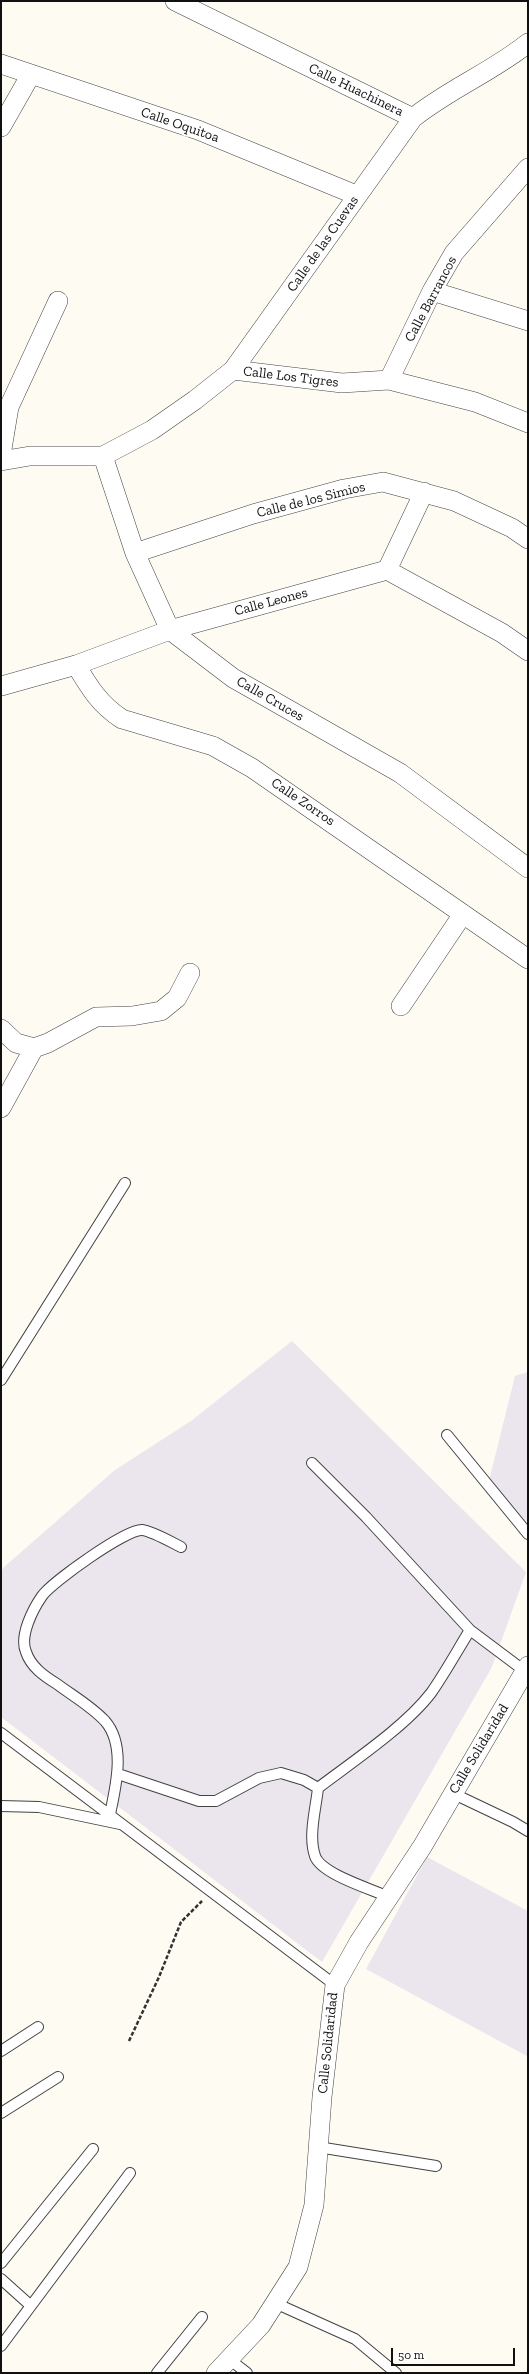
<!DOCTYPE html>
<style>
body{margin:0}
#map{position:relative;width:529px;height:2374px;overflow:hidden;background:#fefbf3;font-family:"Zilla Slab",serif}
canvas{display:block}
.frame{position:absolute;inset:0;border:2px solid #101010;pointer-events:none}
.scale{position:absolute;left:391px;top:2348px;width:124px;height:18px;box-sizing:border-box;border:2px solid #101010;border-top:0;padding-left:5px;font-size:12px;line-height:14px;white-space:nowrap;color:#101010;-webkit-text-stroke:3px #fff;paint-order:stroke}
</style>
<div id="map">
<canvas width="529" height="2374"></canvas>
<div class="frame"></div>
<div class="scale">50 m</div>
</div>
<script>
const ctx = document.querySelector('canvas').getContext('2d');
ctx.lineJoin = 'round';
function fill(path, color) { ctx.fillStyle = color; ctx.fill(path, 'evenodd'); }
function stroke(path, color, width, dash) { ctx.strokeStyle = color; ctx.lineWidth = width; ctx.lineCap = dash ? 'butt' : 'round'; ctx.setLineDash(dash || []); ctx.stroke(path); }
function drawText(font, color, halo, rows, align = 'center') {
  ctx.font = font + ' "Zilla Slab",serif'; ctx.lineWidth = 4; ctx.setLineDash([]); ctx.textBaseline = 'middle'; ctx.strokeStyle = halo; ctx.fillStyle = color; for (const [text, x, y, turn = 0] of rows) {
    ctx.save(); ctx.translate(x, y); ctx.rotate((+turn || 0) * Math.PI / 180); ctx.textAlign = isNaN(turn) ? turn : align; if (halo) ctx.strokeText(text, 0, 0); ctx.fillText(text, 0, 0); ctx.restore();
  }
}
const industrial = new Path2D(`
 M292,1341L526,1572L492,1667L322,1962L1,1717V1574L3,1568L115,1470L191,1421Z
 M528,1372V1523L486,1493L515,1376Z
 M427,1857L528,1911L527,2056L366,1969Z`);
const path = new Path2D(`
 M129,2041L159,1977L181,1922L202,1901`);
const lane = new Path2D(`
 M1,1380L125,1183
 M447,1435L528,1534
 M312,1463L366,1517L470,1630L526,1672
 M1,1733L335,1985
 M118,1774L199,1801H216L259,1778L281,1773L304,1780L318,1788C352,1762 405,1727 431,1693C445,1673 457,1651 470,1630
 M318,1788C316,1808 308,1836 315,1856C321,1874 371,1889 389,1897
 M452,1793L513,1822L528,1831
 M1,1806L39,1807L120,1824
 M110,1814C116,1786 126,1745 105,1721C91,1706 73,1696 57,1684C44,1676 31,1667 26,1652C19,1636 33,1609 42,1596C52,1582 126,1529 142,1530C152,1531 171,1542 181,1547
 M1,2051L38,2027
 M1,2113L58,2077
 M318,2147L436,2166
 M1,2263L93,2149
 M1,2279L30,2305
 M275,2303L355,2339L396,2373
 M1,2346L130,2173
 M229,2359L247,2373
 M157,2373L202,2317`);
const street = new Path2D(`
 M175,1L413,118C449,89 492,72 528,43
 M1,64L198,130L356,195
 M1,127L30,76
 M432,291L528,321
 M233,370L413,118
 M389,380L432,291L454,253L528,168
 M1,455L9,407L58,301
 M103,456L135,553L170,630L233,678L400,773L528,868
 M1,461L30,456H103L152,430L195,400L233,370L342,383L389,380L475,402L528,423
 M135,553L253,514L344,489L383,482L454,501L512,528L528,539
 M387,570L424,492
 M76,665C89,687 100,705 122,719L213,746L252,768L528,959
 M1,686L76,665L170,630L387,570L502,633L528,651
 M401,1006L463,914
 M1,1029L16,1043L34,1048L48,1043L96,1017L132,1016L161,1011L177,998L190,973
 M1,1108L34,1048
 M216,2373L261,2325L298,2267L314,2205L322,2097L335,1985L359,1942L422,1847L528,1666`);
const streetNames = [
 ["Calle Huachinera",356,90,26],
 ["Calle Oquitoa",180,125,19],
 ["Calle de las Cuevas",323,244,-55],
 ["Calle Barrancos",431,299,-62],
 ["Calle Los Tigres",291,377,7],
 ["Calle de los Simios",311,500,-14],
 ["Calle Leones",271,602,-15],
 ["Calle Cruces",270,699,30],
 ["Calle Zorros",303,802,34],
 ["Calle Solidaridad",479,1749,-59],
 ["Calle Solidaridad",328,2043,-84]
];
fill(industrial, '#ebe5ee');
stroke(lane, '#434343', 12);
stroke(street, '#434343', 20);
stroke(path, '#323232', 2.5, [4, 2]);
stroke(lane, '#fff', 10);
stroke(street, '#fff', 19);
drawText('14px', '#101010', '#fff', streetNames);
</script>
